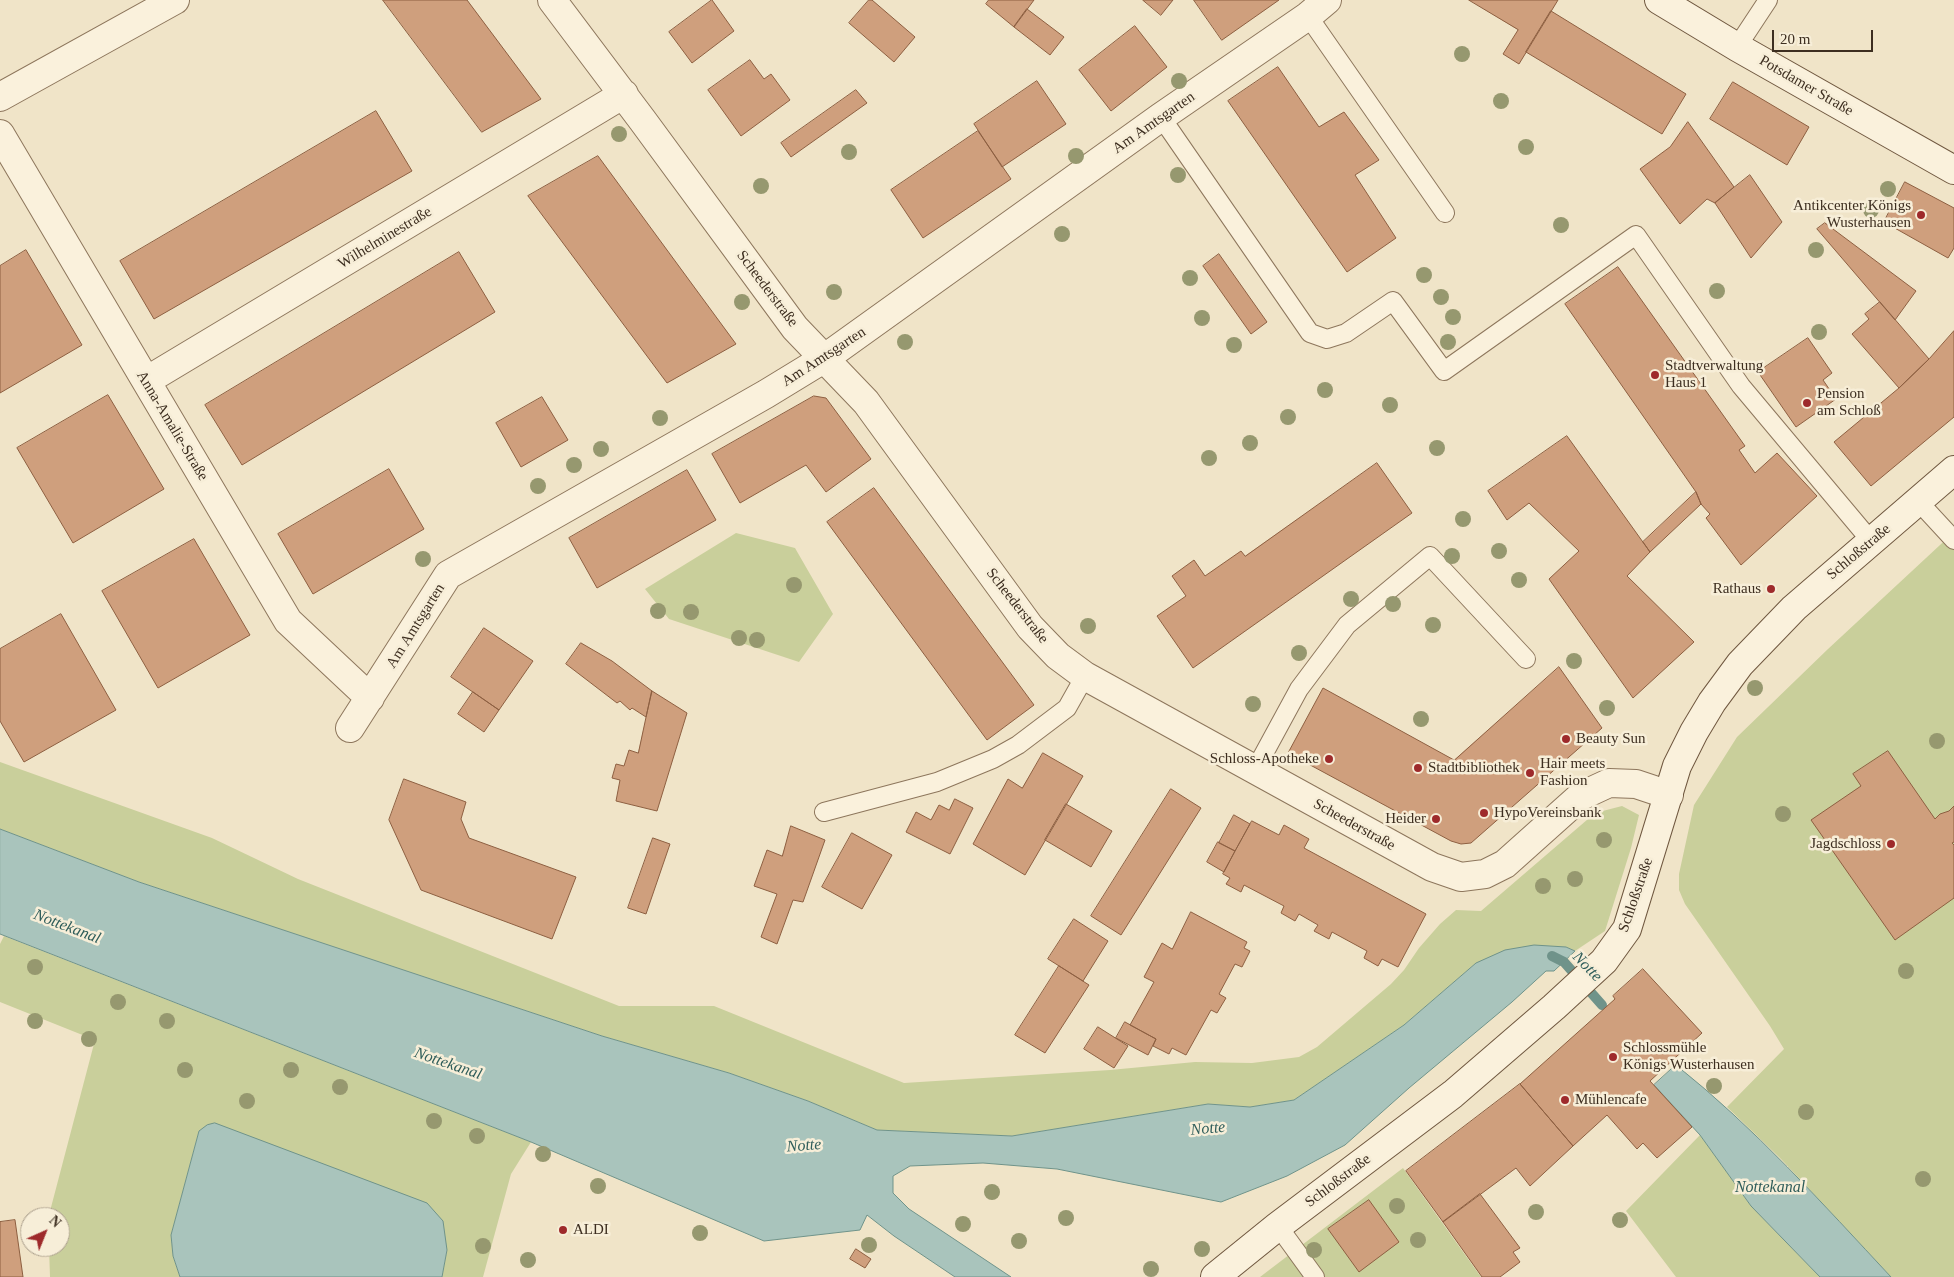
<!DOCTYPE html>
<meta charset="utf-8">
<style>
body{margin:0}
#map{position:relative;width:1954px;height:1277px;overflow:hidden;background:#f0e4c8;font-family:"Times New Roman",serif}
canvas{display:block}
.north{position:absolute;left:20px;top:1207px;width:50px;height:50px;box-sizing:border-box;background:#f7eed8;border:1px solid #ada18e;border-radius:50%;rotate:44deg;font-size:14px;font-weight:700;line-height:20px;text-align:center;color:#3d2e20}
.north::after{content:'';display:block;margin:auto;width:18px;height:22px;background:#9e2a2b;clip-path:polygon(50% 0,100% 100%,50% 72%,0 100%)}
.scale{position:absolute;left:1772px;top:30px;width:101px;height:22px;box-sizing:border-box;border:2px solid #3d2e20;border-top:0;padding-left:6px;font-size:15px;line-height:18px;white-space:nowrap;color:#3d2e20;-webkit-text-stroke:4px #f7eed8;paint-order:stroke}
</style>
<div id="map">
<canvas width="1954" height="1277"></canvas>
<div class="north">N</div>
<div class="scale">20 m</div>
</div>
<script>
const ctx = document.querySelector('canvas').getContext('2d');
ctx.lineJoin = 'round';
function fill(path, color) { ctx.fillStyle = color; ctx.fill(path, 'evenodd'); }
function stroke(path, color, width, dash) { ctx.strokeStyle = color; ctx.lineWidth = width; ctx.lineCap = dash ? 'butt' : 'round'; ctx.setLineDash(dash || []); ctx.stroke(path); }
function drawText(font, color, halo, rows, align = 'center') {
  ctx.font = font + ' "Times New Roman",serif'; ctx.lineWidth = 5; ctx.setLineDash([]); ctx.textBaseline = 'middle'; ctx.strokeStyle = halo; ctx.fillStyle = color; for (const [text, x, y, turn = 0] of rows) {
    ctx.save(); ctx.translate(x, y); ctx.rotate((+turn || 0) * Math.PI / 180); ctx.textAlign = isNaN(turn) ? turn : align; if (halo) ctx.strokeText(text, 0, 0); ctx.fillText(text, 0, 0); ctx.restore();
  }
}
const green = new Path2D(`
 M1954,532V1277H1891L1781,1159L1727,1107L1784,1049L1770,1026L1685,904L1679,890V874L1694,805L1737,737L1828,649Z
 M736,533L795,548L833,614L799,662L669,619L645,589Z
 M0,762L212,838L298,879L619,1006H714L904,1083L1110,1070L1195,1062L1252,1063L1299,1057L1317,1047L1391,984L1404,970L1419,948L1440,924L1456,910L1481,911L1595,813L1622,806L1639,815L1631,848L1605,931L1575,951L1566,947L1476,963L1404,1025L1294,1100L1250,1107L1208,1104L1012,1136L877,1130L808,1101L729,1073L602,1036L139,882L0,829Z
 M4,936L531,1142L511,1174L483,1277H442L447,1250L199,1131L171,1235L173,1256L180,1277H50L49,1247H60V1217H49V1215L95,1040L0,1002V944Z
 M1700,1135L1751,1206L1820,1277H1676L1626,1211Z
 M1403,1168L1481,1277H1260Z`);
const water = new Path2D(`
 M0,829L139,882L602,1036L729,1073L808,1101L877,1130L1012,1136L1208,1104L1250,1107L1294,1100L1404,1025L1476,963L1505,950L1534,945L1566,947L1575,951L1554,971H1546L1512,1002L1409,1088L1345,1145L1287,1176L1221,1202L1057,1169L983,1163L910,1166L893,1176V1193L909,1209L1011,1277H955L894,1236L867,1215L860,1230L764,1241L531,1142L0,934Z
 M1676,1065C1755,1128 1822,1203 1891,1277H1820L1751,1206L1700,1135L1654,1085Z
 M215,1123L427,1203L443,1221L447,1250L442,1277H180L173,1256L171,1235L199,1131L207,1125Z`);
const stream = new Path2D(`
 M1552,956L1564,962L1602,1005`);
const building = new Path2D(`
 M383,0H467L541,99L482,132Z
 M712,0L734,31L692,63L669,32Z
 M869,0H872L915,37L894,62L849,23Z
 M989,0H1034L1014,27L986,4Z
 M1143,0H1173L1161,15Z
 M1194,0H1279L1222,40Z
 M1469,0H1558L1519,64L1503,54L1518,30Z
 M1027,9L1064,37L1050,55L1014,27Z
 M1551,11L1686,94L1662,134L1526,52Z
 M1135,26L1167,67L1111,111L1079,70Z
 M750,60L764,79L771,74L790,100L741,136L708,90Z
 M1278,67L1319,127L1344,112L1379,160L1355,175L1396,238L1347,272L1228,101Z
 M1037,81L1066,124L1002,167L974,124Z
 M1733,82L1809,127L1787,165L1710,119Z
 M856,90L867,103L791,157L781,143Z
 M376,111L412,171L154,319L120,261Z
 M1688,122L1734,187L1715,203L1707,199L1680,224L1640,169L1670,147Z
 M978,131L1011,179L923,238L891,190Z
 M598,156L736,344L667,383L528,196Z
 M1750,175L1782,222L1751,258L1715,203Z
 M1905,182L1954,208V248L1948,258L1884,222Z
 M1825,223L1916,291L1895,320L1817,229Z
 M26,250L82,345L0,393V266Z
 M459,252L495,312L242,465L205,405Z
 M1219,254L1267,322L1251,334L1203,266Z
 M1618,267L1745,446L1739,450L1755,473L1777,453L1817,496L1741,565L1706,518L1710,514L1701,504L1696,492L1565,304Z
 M1880,302L1929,359L1899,388L1852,334L1869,319L1865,314Z
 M1954,331V417L1871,486L1834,442L1899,388L1929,359Z
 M1808,338L1832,373L1823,380L1836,399L1796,427L1758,372Z
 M108,395L164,489L73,543L17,448Z
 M814,396L826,398L871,459L826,492L806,465L740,503L712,454Z
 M542,397L568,440L521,467L496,423Z
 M1567,436L1650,552L1627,576L1694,642L1633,698L1549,579L1579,551L1529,503L1507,520L1488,491Z
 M1377,463L1412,513L1193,668L1157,616L1186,596L1172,576L1194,560L1205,576L1241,551L1245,556Z
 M389,469L424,529L313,594L278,534Z
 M687,470L716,520L597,588L569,538Z
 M874,488L1034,705L987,740L827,522Z
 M1696,492L1701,504L1650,552L1643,542Z
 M194,539L250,635L158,688L102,591Z
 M61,614L116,710L24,762L0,721V649Z
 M484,628L533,661L499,710L451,677Z
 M581,643L612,661L652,691L646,717L632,708L630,710L620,701L617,703L566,664Z
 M1559,667L1602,728L1471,843L1461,844L1451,841L1288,753L1323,688L1454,760Z
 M652,691L687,713L657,811L616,801L620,780L612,778L616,764L624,766L629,750L638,753Z
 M473,692L499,710L484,732L458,714Z
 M1888,751L1935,819L1940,814L1949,811L1954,806V842L1952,843L1954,845V898L1895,940L1811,820L1861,786L1853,774Z
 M1043,753L1083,776L1025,875L973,844L1008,779L1022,788Z
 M404,779L466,802L461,819L469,838L576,877L552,939L421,890L389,820Z
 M1171,789L1201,808L1121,935L1091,916Z
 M955,799L973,808L950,854L906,832L916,812L931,820L939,805L949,810Z
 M1066,804L1112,831L1091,867L1045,840Z
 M1234,815L1250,824L1235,851L1219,843Z
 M1252,821L1279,835L1284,825L1309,839L1304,848L1426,914L1398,967L1382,959L1378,966L1364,958L1367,951L1332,932L1329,939L1314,931L1318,925L1299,914L1295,921L1281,913L1284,906L1244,885L1241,892L1226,884L1230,878L1223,874Z
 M791,826L825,840L803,902L793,900L777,944L761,937L777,894L754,886L767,850L782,856Z
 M852,833L892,855L862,909L822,887Z
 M653,838L670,844L646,914L628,908Z
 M1218,842L1235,851L1224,872L1207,862Z
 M1191,912L1247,942L1244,948L1250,951L1242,967L1235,964L1219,994L1226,998L1217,1013L1211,1010L1186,1055L1172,1048L1169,1054L1153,1046L1156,1039L1130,1025L1154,982L1144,977L1162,943L1172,949Z
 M1074,919L1108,941L1083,981L1048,959Z
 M1059,966L1089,985L1045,1053L1015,1035Z
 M1643,969L1702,1033L1650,1081L1692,1127L1657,1158L1643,1143L1637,1149L1607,1115L1573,1146L1520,1084L1615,999L1613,996Z
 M1125,1022L1156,1039L1148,1055L1116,1038Z
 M1098,1027L1128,1046L1114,1068L1084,1049Z
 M1520,1084L1573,1146L1530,1186L1516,1168L1443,1222L1406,1171Z
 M1480,1194L1520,1248L1513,1252L1520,1262L1500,1277H1482L1443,1222Z
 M1369,1200L1399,1242L1359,1272L1328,1229Z
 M15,1220L23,1277H0V1222Z
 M856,1249L871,1259L865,1268L850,1259Z`);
const lane = new Path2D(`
 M1308,16L1445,213
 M1737,47L1768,0
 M1161,117L1310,333L1327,339L1346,333L1393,301L1444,371L1636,235L1741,386L1871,541
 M1918,501L1954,540
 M1255,770L1299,689L1347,625L1430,556L1526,659
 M824,812L937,782L993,759L1018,745L1067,708L1085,676
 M1278,1226L1315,1277`);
const street = new Path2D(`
 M552,0L643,121L795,328L866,402L1030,627L1058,656L1085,676L1432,867L1461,877L1485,874L1505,864L1581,796L1609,783L1636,784L1669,795
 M0,97L175,0
 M0,134L288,621L370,698
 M146,381L624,94
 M350,728L448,575L766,394L825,358L1161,117L1308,16L1327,0`);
const secondary = new Path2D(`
 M1659,0L1737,47L1954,170
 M1215,1277L1278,1226L1453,1094L1554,1007L1604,961L1627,929L1677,766L1694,732L1712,702L1740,664L1794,608L1954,470`);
const trees = [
 [1462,54],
 [1179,81],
 [1501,101],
 [619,134],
 [1526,147],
 [849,152],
 [1076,156],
 [1178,175],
 [761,186],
 [1888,189],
 [1871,210],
 [1561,225],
 [1062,234],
 [1816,250],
 [1424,275],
 [1190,278],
 [1717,291],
 [834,292],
 [1441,297],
 [742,302],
 [1453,317],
 [1202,318],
 [1819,332],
 [905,342],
 [1448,342],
 [1234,345],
 [1325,390],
 [1390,405],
 [1288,417],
 [660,418],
 [1250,443],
 [1437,448],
 [601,449],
 [1209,458],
 [574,465],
 [538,486],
 [1463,519],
 [1499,551],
 [1452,556],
 [423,559],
 [1519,580],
 [794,585],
 [1351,599],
 [1393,604],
 [658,611],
 [691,612],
 [1433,625],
 [1088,626],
 [739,638],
 [757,640],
 [1299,653],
 [1574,661],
 [1755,688],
 [1253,704],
 [1607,708],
 [1421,719],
 [1937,741],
 [1783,814],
 [1604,840],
 [1575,879],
 [1543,886],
 [35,967],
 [1906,971],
 [118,1002],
 [35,1021],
 [167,1021],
 [89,1039],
 [185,1070],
 [291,1070],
 [1714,1086],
 [340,1087],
 [247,1101],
 [1806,1112],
 [434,1121],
 [477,1136],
 [543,1154],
 [1923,1179],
 [598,1186],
 [992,1192],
 [1397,1206],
 [1536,1212],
 [1066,1218],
 [1620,1220],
 [963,1224],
 [700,1233],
 [1418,1240],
 [1019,1241],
 [869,1245],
 [483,1246],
 [1202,1249],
 [1314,1250],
 [528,1260],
 [1151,1269]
];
const markers = [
 [1921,215,5,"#9e2a2b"],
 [1655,375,5,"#9e2a2b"],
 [1807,403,5,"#9e2a2b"],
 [1771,589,5,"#9e2a2b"],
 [1566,739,5,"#9e2a2b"],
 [1329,759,5,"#9e2a2b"],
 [1418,768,5,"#9e2a2b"],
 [1530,773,5,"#9e2a2b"],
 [1484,813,5,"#9e2a2b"],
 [1436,819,5,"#9e2a2b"],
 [1891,844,5,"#9e2a2b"],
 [1613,1057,5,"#9e2a2b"],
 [1565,1100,5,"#9e2a2b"],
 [563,1230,5,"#9e2a2b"]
];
const streetNames = [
 ["Potsdamer Straße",1806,86,30],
 ["Am Amtsgarten",1154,123,-35],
 ["Wilhelminestraße",385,238,-31],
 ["Scheederstraße",767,289,53],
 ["Am Amtsgarten",824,357,-33],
 ["Anna-Amalie-Straße",172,426,59],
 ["Schloßstraße",1859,552,-40],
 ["Scheederstraße",1017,606,52],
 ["Am Amtsgarten",416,626,-58],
 ["Scheederstraße",1354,825,29],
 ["Schloßstraße",1636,895,-71],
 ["Schloßstraße",1338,1181,-37]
];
const poiNames = [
 ["Antikcenter Königs",1911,206,"right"],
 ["Wusterhausen",1911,223,"right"],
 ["Stadtverwaltung",1665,366],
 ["Haus 1",1665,383],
 ["Pension",1817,394],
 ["am Schloß",1817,411],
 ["Rathaus",1761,589,"right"],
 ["Beauty Sun",1576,739],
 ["Schloss-Apotheke",1319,759,"right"],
 ["Hair meets",1540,764],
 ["Fashion",1540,781],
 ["Stadtbibliothek",1428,768],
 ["HypoVereinsbank",1494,813],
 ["Heider",1426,819,"right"],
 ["Jagdschloss",1881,844,"right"],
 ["Schlossmühle",1623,1048],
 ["Königs Wusterhausen",1623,1065],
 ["Mühlencafe",1575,1100],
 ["ALDI",573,1230]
];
const waterNames = [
 ["Nottekanal",67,927,21],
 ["Notte",1587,967,46],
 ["Nottekanal",448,1064,19],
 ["Notte",1208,1129,-5],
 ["Notte",804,1146,-4],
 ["Nottekanal",1770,1188]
];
fill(green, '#c9cf9b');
fill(water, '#a9c4bc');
stroke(water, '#6f938a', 1);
stroke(stream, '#6f938a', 10);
fill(building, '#cf9f7d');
stroke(building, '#8d5f41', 1);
stroke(lane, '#8d765c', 20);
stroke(street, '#8d765c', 30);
stroke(secondary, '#6f573f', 30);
stroke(lane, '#faf1dc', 18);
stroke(street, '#faf1dc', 28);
stroke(secondary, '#faf1dc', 28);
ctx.fillStyle = '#96986f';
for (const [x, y] of trees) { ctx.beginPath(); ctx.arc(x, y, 8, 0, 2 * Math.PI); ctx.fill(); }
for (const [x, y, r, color] of markers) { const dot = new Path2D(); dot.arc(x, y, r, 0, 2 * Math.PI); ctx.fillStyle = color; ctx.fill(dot); stroke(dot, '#f7eed8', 2); }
drawText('15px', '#3d2e20', '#f7eed8', streetNames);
drawText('15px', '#3d2e20', '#f7eed8', poiNames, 'left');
drawText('italic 16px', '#2f5d5a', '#f7eed8', waterNames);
</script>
